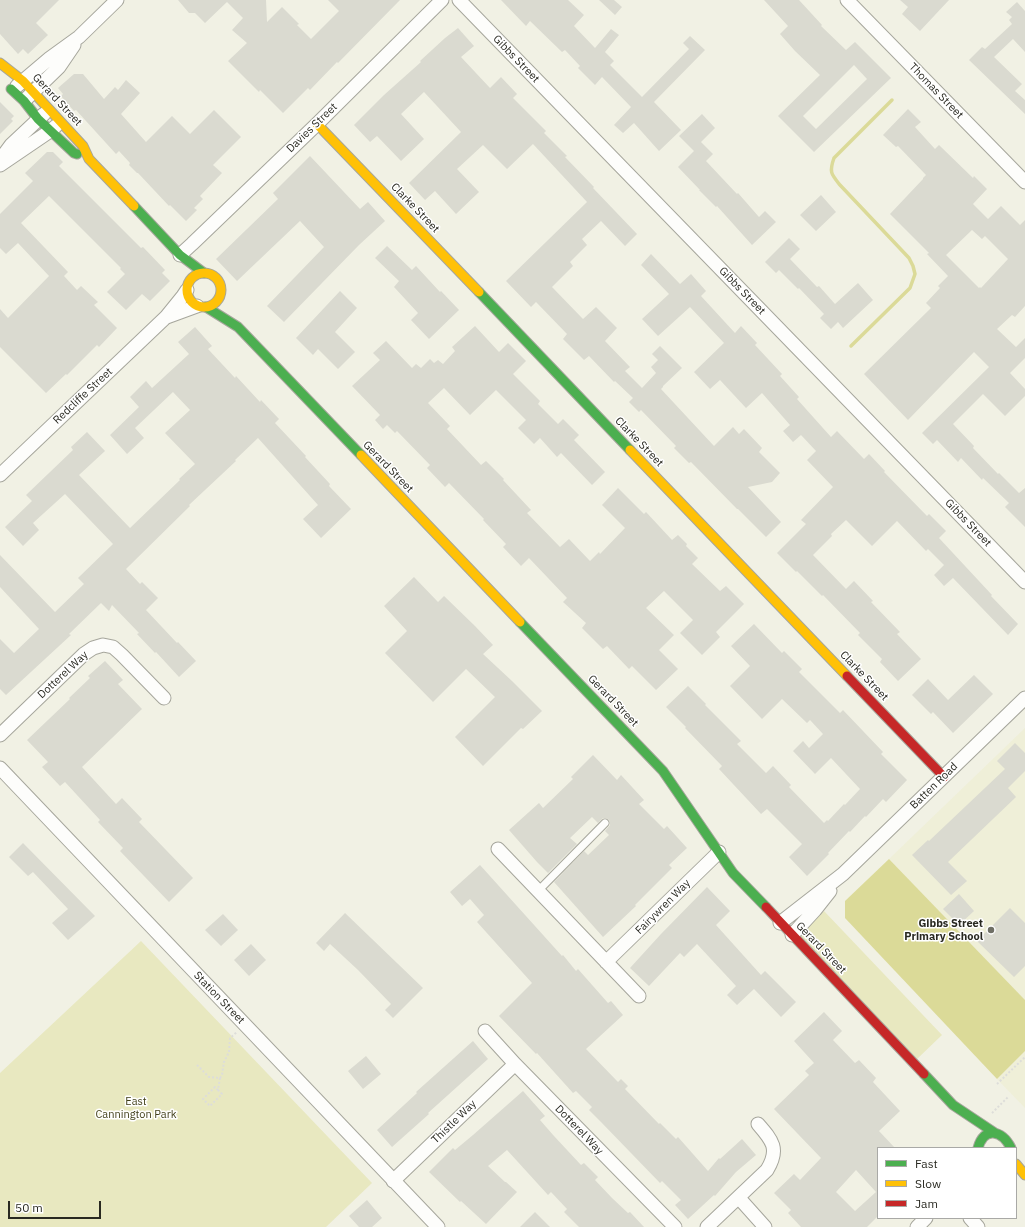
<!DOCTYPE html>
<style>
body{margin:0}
#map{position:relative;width:1025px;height:1227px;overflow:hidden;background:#f1f1e4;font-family:"IBM Plex Sans",sans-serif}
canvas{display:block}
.legend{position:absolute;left:877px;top:1147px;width:140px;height:72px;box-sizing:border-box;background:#fff;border:1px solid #a9a9a6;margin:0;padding:5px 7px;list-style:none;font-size:12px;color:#292921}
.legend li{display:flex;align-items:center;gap:8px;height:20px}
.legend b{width:20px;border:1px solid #a9a9a6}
.scale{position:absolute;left:8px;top:1201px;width:93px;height:18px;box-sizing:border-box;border:2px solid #292921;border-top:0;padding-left:5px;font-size:12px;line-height:14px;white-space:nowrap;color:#292921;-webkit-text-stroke:3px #fff;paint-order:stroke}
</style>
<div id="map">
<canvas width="1025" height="1227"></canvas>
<ul class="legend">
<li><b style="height:5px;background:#4caf50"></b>Fast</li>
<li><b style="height:5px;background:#ffc107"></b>Slow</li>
<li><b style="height:5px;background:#c62828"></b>Jam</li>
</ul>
<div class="scale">50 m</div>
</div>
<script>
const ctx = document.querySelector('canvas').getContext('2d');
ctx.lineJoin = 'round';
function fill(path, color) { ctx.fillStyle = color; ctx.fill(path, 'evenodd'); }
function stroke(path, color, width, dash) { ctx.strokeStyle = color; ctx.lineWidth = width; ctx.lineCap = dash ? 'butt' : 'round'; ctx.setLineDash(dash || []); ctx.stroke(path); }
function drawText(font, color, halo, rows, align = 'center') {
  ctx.font = font + ' "IBM Plex Sans",sans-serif'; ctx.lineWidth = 3; ctx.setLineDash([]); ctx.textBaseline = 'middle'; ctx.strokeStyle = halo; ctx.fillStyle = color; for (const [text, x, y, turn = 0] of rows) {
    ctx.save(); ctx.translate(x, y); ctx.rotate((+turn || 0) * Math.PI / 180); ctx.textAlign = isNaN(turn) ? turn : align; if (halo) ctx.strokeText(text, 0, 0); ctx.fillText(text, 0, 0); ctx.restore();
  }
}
const built = new Path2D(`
 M1025,728V1000L889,859Z
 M1025,1051V1108L997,1079Z`);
const green = new Path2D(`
 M824,911L942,1035L917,1059L799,935Z
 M141,941L372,1183L326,1227H0V1073Z`);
const water = new Path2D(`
 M889,859L1025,1000V1051L997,1079L845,918V901Z`);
const stream = new Path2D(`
 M851,346L910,288L915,274L913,266L909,258L840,185C831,174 829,172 834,158L892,100`);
const building = new Path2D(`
 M0,0H59L36,23L48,35L28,54L23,49L18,54L0,34Z
 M178,0H266L267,22L282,7L299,24L297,25L311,39L339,11L328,0H400L338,63L337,62L310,90L308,88L283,113L260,90L259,92L228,61L247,43L232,30L243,18L227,2L205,23L195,13H189Z
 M501,0H568L584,15L574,26L595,48L611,29L619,35L605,52L614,61L610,65L642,97L689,49L683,43L690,36L705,50L654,102L681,130L659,151L634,123L623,133L614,125L631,107L602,77L595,85L578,68L580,66L565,50L562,52L530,21L526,26Z
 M599,0H614L622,7L615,15Z
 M764,0H799L822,25L821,26L846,50L855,42L891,78L814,152L778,116L820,75L795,51L780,34L788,26ZM854,65L867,79L816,129L803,116Z
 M900,0H949L920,31L902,14L908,7Z
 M1017,2L1025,11V52L1013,39L994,57L1022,84L1015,91L1025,100V114L969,60L982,47L985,49L1012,24L1009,20L1012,17L1006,12Z
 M458,28L474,46L461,57L490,88L501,77L517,94L513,98L546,131L544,133L567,156L565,157L594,187L593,188L637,234L625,246L601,221L582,239L587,245L570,262L573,266L552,287L583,319L596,307L617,328L605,341L630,367L625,371L642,388L656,373L651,367L658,360L652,354L660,346L682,368L663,386V387L661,389L714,446L733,427L739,434L744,429L762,448L759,452L780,473L772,482L748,487L781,522L766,537L738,509H737L691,462L689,463L674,448L676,446L641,410L639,412L629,402L633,398L615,381L614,382L589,356L584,360L563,339L567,334L536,302L531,307L506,281L587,202L533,144L507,169L483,145L457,169L479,192L456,214L435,191L425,200L409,183L461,132L424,92L401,114L424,139L401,161L377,136L370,142L354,125L384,95L421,62L420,61L445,38Z
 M74,74H83L104,99L115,87L118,90L126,80L140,93L121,114L146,142L172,116L190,134L214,110L241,137L213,165L222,173L200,196L203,199L194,208L197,210L186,221L170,205L169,206L138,173H137L129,165L130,163L119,151L116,154L76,110L74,111L61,96L63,94L58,88Z
 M0,102L14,116L11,119L13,121L0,134Z
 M908,109L921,122L915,127L935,149L939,145L973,178L974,176L987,189L973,204L988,219L1001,206L1020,225L1025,220V306L1015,317L1012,315L997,329L1016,347L1025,338V358L1010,373L1025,389V396L1005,416L983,394L953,424L974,446L973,448L998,474L999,473L1019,493L1025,488V527L1005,507L1009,503L983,478L982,480L961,458L958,462L937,440L933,444L922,433L989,367L974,352L908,420L864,374L931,308L926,303L940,288L938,286L948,276L927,254L929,253L890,214L923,179V178L926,175L898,146L896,147L883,135ZM972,230L982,239L985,236L1008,259L981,288L980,287L979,288L946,255Z
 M702,114L715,128L701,142L713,154L706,161L737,194L738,193L759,217L765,211L776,222L752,245L717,206L716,207L699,190H700L678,167L694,151L679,136Z
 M47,152H53L63,162L59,166L141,248L143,247L165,270L162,273L170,281L150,301L142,294L126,310L107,292L125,274L120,269L121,268L49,196L21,223L68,272L64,276L77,290L81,286L98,302L94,305L117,328L99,347L97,345L67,375L66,374L46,393L0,347V309L8,318L49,276L18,243L6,254L0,248V214L33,181L25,173Z
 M310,156L360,209L368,202L385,221L359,245L284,322L267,306L324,247L300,221L237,281L216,259L278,199L273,193Z
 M821,195L836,212L816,231L800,215Z
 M789,238L800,249L790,259L817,287L819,286L835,304L858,283L873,300L843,328L838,322L831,329L820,318L824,314L799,288L798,289L779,270L776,273L765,262Z
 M387,246L412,270L416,266L440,292L441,291L459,310L429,339L411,320L418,313L394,287L399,281L375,258Z
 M651,254L680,284L691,274L706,291L701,296L735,333L741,326L757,343L755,345L782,374L780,376L799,397L797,399L831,437L837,431L864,459L869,454L885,471L884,472L927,516L929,514L946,531L939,538L992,595L991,596L1018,624L1008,635L953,578L944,586L934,575L944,565L928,549L926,551L897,521L872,546L846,520L831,534L832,536L813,555L846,589L854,581L873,601L871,602L900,632L897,634L921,659L898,681L880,662L882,659L858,635L860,633L823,595L822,596L797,571L796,572L777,553L806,524L801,520L833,487L807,460L816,451L801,435L793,442L783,431L790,425L762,393L746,408L720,380L710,389L694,372L724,343L690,307L658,336L642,319L669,294L641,265Z
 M340,291L357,308L335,332L355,352L338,369L318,349L313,355L296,338Z
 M475,326L499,352L508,343L526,361L513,374L540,401L538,404L558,424L563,419L579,435L574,440L605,472L592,485L561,453L557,457L540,438L534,444L518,428L526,420L496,390L470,415L444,388L428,403L450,426L447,429L481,465L486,461L504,479L503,480L531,510L527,513L560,547L569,539L590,561L599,552L600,554L625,528L602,505L618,488L644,514L646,512L672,540L678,535L687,544L686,546L698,558L692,564L720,591L726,586L744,604L716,632L720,637L702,655L680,633L693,620L664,591L646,608L674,635L659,650L678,669L656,690L632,666L629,669L607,646L603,649L582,628L586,623L563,602L567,598L529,558L521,566L503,547L506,544L483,520L484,519L449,483L445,487L427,468L430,465L397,431L395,433L387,425L383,429L375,420L380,415L352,386L380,360L373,353L386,341L412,368L416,364L421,368L430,359L434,363L438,360L443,364L455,351L452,347Z
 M195,327L212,346L208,349L235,378L236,376L260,402L261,400L279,419L275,423L306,456L305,457L330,484L329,486L351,509L321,538L303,519L318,505L258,438L235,460L236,461L189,505L190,506L126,569L140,584L142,582L158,598L146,610L177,643L178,642L196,661L179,677L156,652L155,653L137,634L139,633L112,605L109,611L101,603L69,634L71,635L6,695L0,689V639L14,653L39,629L0,587V555L55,612L84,584L78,578L113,544L65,494L33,523L39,530L23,546L5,527L32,501L26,495L73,450L71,447L87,432L105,451L79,475L130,528L180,480L179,479L195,464L165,433L190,410L173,392L135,428L144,438L127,454L110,435L139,407L130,397L146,381L152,388L189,354L178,342Z
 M414,577L438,602L444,596L475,626L493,645L483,654L512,681L542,711L523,729L521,728L483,766L455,737L495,697L466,669L433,702L385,653L407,631L384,606Z
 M754,624L782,653L784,651L802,669L799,672L840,713L843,710L883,752L881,754L907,780L886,802L883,799L866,817L865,816L850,832L849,831L828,853L829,854L807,876L789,857L802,844L767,809L761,814L719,769L722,766L685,728L686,727L666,707L688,686L706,704L705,705L741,741L737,744L766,773L773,766L791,785L789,787L824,823L827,820L828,821L844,804L845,805L860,789L831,758L815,774L793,751L803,741L809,748L823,734L810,720L807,723L782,699L762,719L730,686L750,666L731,646Z
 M105,661L123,680L118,684L142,709L82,767L116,804L122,798L142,819L139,822L193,878L169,902L120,851L123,848L98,822L100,820L65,782L60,786L42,767L48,762L27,740L70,699L69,698L90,678L88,676Z
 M974,675L993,694L953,733L933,712L931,714L912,695L928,679L948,700Z
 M1015,743L1025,753V771L1008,788L1016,797L948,862L967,881L951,895L912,855L928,840L929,841L1005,769L997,761Z
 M593,755L617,780L621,775L644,800L639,804L664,829L667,826L687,848L669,865L672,868L635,905L636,906L603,937L554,882L584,851L588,855L609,835L605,831L610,825L609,820L606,818H603L598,823L592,817L570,838L577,844L548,873L537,862L509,830L539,803L543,808L573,779L571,777Z
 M23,843L95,916L68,940L52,923L68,909L33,872L28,876L9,857Z
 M480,865L562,956L563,955L576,971L578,969L608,1003L611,1001L623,1015L586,1049L618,1082L621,1079L628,1086L625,1089L659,1124L660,1123L676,1139L678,1137L708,1171L719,1158L720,1159L742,1139L756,1155L736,1172L715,1196L714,1195L688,1219L675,1205L681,1200L662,1181L660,1183L601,1122L589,1110L592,1107L576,1091L573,1093L537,1053L536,1054L499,1016L532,983L477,922L484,915L470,899L462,906L450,892Z
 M707,887L730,911L716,925L761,975L765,971L796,1002L781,1017L754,989L737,1005L727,995L736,986L697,944L684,957L680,953L649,986L630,968L661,934Z
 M959,894L974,911L959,925L943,909Z
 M1010,908L1025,923V966L1014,977L977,941Z
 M345,913L423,988L393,1018L385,1010L391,1004L358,970L330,944L324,951L316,943Z
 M223,914L238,930L221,946L205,930Z
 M251,944L266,960L249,976L234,960Z
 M824,1012L842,1031L833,1040L855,1063L859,1060L876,1078L873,1082L900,1111L879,1131L895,1148H878V1216L867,1227H801L788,1213L791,1210L774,1193L794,1174L800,1180L821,1158L774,1109L809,1075L805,1071L814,1063L794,1041ZM856,1170L876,1192L855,1211L836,1192Z
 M473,1041L488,1059L428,1113L429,1114L392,1147L377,1130L417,1093L416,1092Z
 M366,1056L381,1074L363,1089L348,1071Z
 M523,1091L545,1116L540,1120L554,1136L581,1165L584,1163L598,1177L595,1180L612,1198L628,1213L630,1212L644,1227H579L564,1212L567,1209L551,1192L548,1195L507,1150L488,1166L505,1182H506L517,1192L486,1224L461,1201L460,1202L429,1172L453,1148L455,1150L473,1135Z
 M367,1200L382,1218L372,1227H359L349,1216Z
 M535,1212L550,1227H520Z`);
const path = new Path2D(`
 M197,1065L209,1077L220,1078L222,1075L224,1062L229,1052L230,1038L237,1032
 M997,1084L1025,1057
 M218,1090L215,1087L203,1099L210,1106L222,1094L218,1090L220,1078
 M992,1113L1009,1096`);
const lane = new Path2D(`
 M538,891L605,823`);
const street = new Path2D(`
 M459,0L1025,582
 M847,0L1025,182
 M17,86L50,58L79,37L117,0
 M27,98L59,67L74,45
 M0,160L11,145L44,114
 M0,165L50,131L56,126
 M180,255L192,244L317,124L442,0
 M167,317L197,306
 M0,475L166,317L183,296L187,290
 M0,735L84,654L93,648L103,645L113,647L122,655L164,698
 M0,768L438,1227
 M498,849L639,996
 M780,923L843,874L1025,698
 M792,935L815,910L830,891
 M606,962L719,852
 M485,1031L515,1064L675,1227
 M393,1181L515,1064
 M739,1198L765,1227
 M970,1218L978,1227
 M707,1227L767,1170C780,1149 772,1140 758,1124
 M917,1227L926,1218`);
const fast = new Path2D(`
 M11,89L24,101L38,119L74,153L77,154
 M134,206L180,255L204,273
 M479,292L630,450
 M206,307L238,327L361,455
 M520,622L663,771L733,873L766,907
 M924,1074L953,1105L995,1133
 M978,1148C984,1126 1002,1130 1011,1148`);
const slow = new Path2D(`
 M0,63L23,81L83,146L89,159L134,206
 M317,124L479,292
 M187 290a17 17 0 1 1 34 0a17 17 0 1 1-34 0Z
 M630,450L847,676
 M361,455L520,622
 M1016,1164L1025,1175`);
const jam = new Path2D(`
 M847,676L944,777
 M766,907L924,1074`);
const markers = [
 [991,930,4,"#6f6f65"]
];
const streetNames = [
 ["Gibbs Street",516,59,46],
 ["Thomas Street",936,91,46],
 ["Gerard Street",57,100,47],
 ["Davies Street",312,128,-44],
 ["Clarke Street",415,208,46],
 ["Gibbs Street",742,291,46],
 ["Redcliffe Street",83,396,-43],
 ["Clarke Street",639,442,46],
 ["Gerard Street",388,467,46],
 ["Gibbs Street",968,523,46],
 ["Dotterel Way",63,675,-43],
 ["Clarke Street",864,676,46],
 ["Gerard Street",613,701,46],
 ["Batten Road",934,786,-44],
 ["Fairywren Way",663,907,-45],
 ["Gerard Street",821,948,46],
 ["Station Street",219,998,46],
 ["Thistle Way",454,1122,-44],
 ["Dotterel Way",579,1130,46]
];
const poiNames = [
 ["Gibbs Street",983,924],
 ["Primary School",983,937]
];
const parkNames = [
 ["East",136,1102],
 ["Cannington Park",136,1115]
];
fill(built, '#efefd8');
fill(green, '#e8e8c0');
fill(water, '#dbda98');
stroke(stream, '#dbda98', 3.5);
fill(building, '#dadad0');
stroke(lane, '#a6a69c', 9);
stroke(street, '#a6a69c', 15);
stroke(fast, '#a6a69c', 11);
stroke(slow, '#a6a69c', 11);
stroke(jam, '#a6a69c', 11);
stroke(path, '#ddddd9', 2, [2, 2]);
stroke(lane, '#fdfdfb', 7);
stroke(street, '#fdfdfb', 13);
stroke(fast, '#4caf50', 9);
stroke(slow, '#ffc107', 9);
stroke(jam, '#c62828', 9);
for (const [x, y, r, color] of markers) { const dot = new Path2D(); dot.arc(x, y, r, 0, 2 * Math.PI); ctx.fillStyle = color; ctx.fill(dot); stroke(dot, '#fff', 1.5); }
drawText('11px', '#292921', '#fff', streetNames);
drawText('bold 11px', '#292921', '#fff', poiNames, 'right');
drawText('11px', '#413f19', '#fff', parkNames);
</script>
